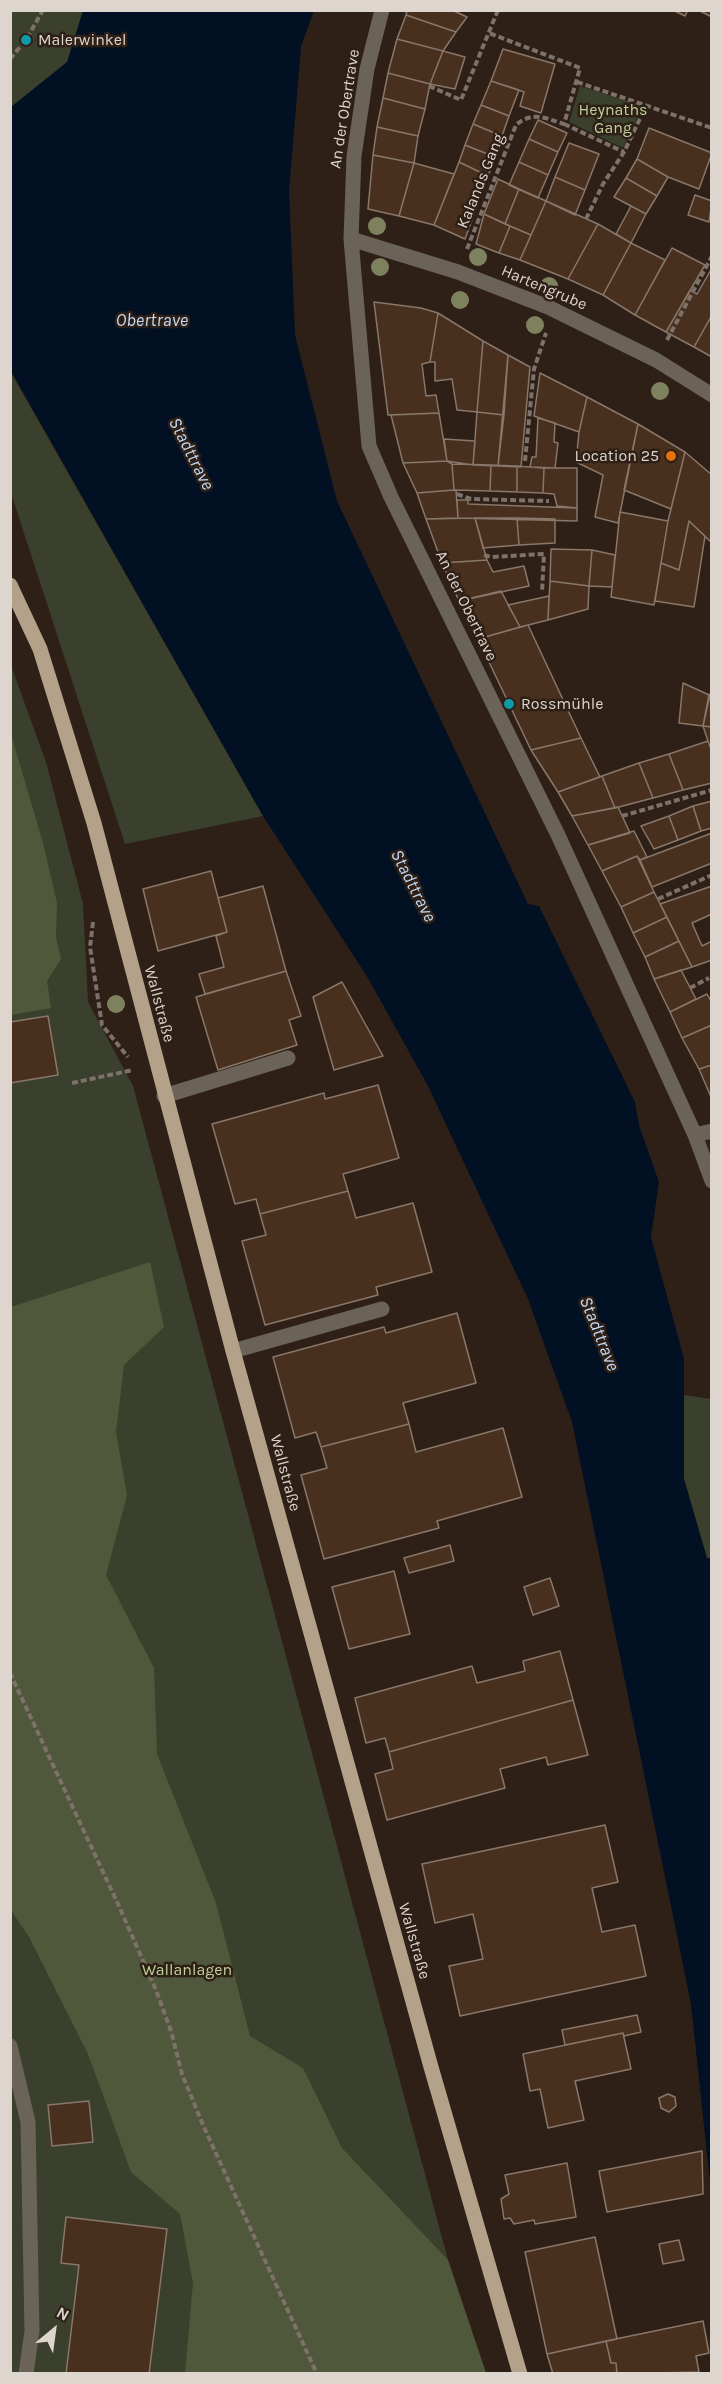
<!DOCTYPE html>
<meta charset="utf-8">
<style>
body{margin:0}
#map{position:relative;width:722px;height:2384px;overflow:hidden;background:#2e2017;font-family:Karla,sans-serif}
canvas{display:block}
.frame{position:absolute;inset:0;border:12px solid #ded5ce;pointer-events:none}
.north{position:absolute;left:24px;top:2300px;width:60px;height:60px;-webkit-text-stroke:4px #2e2017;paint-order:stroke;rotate:29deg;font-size:16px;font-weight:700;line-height:24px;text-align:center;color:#ded5ce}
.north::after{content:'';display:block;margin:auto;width:21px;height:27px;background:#ded5ce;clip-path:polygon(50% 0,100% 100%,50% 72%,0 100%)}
</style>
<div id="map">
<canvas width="722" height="2384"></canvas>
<div class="frame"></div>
<div class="north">N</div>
</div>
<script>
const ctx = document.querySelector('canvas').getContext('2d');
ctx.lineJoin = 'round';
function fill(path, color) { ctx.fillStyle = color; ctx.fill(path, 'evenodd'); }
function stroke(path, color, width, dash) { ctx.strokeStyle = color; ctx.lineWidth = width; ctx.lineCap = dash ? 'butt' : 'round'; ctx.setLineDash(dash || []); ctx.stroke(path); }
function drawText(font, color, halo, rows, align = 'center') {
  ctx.font = font + ' Karla,sans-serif'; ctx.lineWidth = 5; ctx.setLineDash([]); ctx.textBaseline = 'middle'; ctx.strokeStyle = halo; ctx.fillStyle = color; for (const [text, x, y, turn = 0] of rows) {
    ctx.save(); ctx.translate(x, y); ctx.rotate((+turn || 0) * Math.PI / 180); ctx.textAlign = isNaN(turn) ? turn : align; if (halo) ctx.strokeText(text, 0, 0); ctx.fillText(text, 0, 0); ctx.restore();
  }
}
const green = new Path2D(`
 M11,11H83L68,62L11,107Z
 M580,86L643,106L623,148L569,122Z
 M10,371L263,816L125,844L11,493Z
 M10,663L46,762L83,904L88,1002L133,1086L448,2260L486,2373H11Z
 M684,1395L711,1399L712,1558L707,1559L684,1479Z`);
const forest = new Path2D(`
 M10,731L43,843L57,903L56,937L61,959L47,981L51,1008L11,1015Z
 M150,1262L164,1327L124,1365L116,1432L127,1495L106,1575L154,1668L157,1754L216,1903L250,2036L303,2068L342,2148L448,2260L486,2373H185L193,2283L180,2214L131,2172L88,2054L29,1937L11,1910V1307Z`);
const water = new Path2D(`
 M83,11H314L301,46L289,191L295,335L337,501L528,904L539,906L635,1102L639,1125L659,1182L651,1237L684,1359V1479L707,1558H711V2191L691,2004L572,1422L528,1299L428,1086L368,978L263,816L11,371V107L67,62Z`);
const building = new Path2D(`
 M407,10H452L467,17L456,32L406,15Z
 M673,10H688L685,16Z
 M698,10H712V17Z
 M406,15L456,32L443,51L397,39Z
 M397,39L443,51L430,84L388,73Z
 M503,49L555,64L541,113L520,106L524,92L491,81Z
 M443,51L465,57L455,89L430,84Z
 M388,73L430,84L425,109L383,98Z
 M491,81L519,90L509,116L481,105Z
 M383,98L425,109L418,136L377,127Z
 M481,105L509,116L502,136L473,124Z
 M538,120L567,133L558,152L529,139Z
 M473,124L502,136L495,157L465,145Z
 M377,127L418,136L414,163L373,155Z
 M649,128L712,153L699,189L668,177L637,159Z
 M529,139L558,152L548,175L519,162Z
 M569,143L599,154L585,190L555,177Z
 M465,145L495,157L488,176L459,162Z
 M373,155L414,163L399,216L368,209Z
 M637,159L668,177L657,196L626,178Z
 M459,162L488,176L465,239L434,225Z
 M519,162L548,175L538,198L509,185Z
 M414,163L454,174L434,225L399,216Z
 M555,177L585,190L575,215L546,201Z
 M626,178L657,196L646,214L614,197Z
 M498,179L519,189L505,224L484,214Z
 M519,189L546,201L531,235L505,224Z
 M695,195L712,201L709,222L688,215Z
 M546,201L598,224L568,279L520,260Z
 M631,206L646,214L631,243L616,234Z
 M484,214L510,226L499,253L476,244Z
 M598,224L631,243L603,295L568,279Z
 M510,226L531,235L520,260L499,253Z
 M631,243L665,260L635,315L603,295Z
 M672,248L705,265L666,332L635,315Z
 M712,268V315L694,347L666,332L690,290L697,294Z
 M374,302L421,308L438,313L430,362L422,364L426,396L436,395L439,413L388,415Z
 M438,313L483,341L477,412L457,410L452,379L435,381V362H430Z
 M712,315V357L694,347Z
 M483,341L508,355L504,415L477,412Z
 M508,355L530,367L521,467L498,466Z
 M540,373L587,397L579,432L534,416Z
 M587,397L638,424L618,523L595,517L603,475L576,462L579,432Z
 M477,412L504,415L498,466L473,465Z
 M439,413L447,461L403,463L391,415Z
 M538,418L555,423L554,442L558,443L555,468L530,467L532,457H536Z
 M638,424L685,452L671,509L624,490Z
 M444,439L475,441L473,465L447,461Z
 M685,452L712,475V543L689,521L679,570L661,563L668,521Z
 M447,461L452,464L454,490L417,493L403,463Z
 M452,464L491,465L490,491L454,490Z
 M491,465L517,466V492L490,491Z
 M517,466L544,468L543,493L517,492Z
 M544,468H577V508L557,506L554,494L543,493Z
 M454,490H456L458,518L426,519L417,493Z
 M457,500H468V504L577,508V521L458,518Z
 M620,512L668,521L654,605L611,597Z
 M475,518H517L519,545L483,548Z
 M475,518L487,560L442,563L426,519Z
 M517,518L555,519V543L519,545Z
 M689,521L705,536L694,607L655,601L661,563L679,570Z
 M551,549L592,550L589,586L550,581Z
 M592,550L615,555L612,587L589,586Z
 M487,560L493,572L524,566L529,586L459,601L442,563Z
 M550,581L589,586L588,609L548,620Z
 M501,591L520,627L478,639L459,601Z
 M549,596L548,620L520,627L508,605Z
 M528,625L581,738L531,750L478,639Z
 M683,683L709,695L703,726L679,723Z
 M712,686V727L703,726Z
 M703,726L712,727V752L708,741Z
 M581,738L600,777L558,792L531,750Z
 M708,741L712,752V783L683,790L669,754Z
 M669,754L683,790L653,798L639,763Z
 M639,763L653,798L615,808L602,776Z
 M602,776L615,808L572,816L558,792Z
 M712,801V828L701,831L693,806Z
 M693,806L701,831L678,840L669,816Z
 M618,807L630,833L588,845L572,816Z
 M669,816L678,840L654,849L641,826Z
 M634,831L647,857L640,860L637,856L602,871L588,845Z
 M712,833V863L652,887L640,860Z
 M637,856L654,892L621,907L602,871Z
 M211,871L227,932L158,951L143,889Z
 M263,886L286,971L205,994L199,974L224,967L216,936L227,932L218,898Z
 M712,886V914L692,923L702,946L712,941V960L692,967L660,904Z
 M654,892L667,917L633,933L621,907Z
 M667,917L679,941L645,957L633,933Z
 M679,941L692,967L654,979L645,957Z
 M681,970L696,999L670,1012L654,979Z
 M286,971L301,1016L289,1020L297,1045L218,1070L196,997Z
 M342,982L383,1056L334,1070L313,997Z
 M707,994L712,1003V1025L682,1038L670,1012Z
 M48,1016L58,1075L10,1083V1022Z
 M712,1025V1065L699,1069L682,1038Z
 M712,1065V1097H711L699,1069Z
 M378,1085L399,1158L343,1174L348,1191L260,1214L256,1199L235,1204L212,1124L324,1093L325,1099Z
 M348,1191L356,1218L413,1203L432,1272L376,1287L378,1295L265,1325L242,1241L266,1235L260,1214Z
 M457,1313L476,1383L403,1403L409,1424L321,1447L316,1432L295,1438L273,1357L384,1327L386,1333Z
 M409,1424L416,1452L503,1428L522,1497L437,1521L439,1528L324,1559L301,1475L327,1468L321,1447Z
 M450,1545L454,1561L409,1573L404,1558Z
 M394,1571L410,1634L349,1649L332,1587Z
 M550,1578L559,1606L533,1615L524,1587Z
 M560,1651L573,1700L389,1752L385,1738L366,1743L355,1698L472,1666L477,1683L525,1671L523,1661Z
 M573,1700L588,1755L548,1765L546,1757L500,1769L505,1788L387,1820L375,1774L393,1769L389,1752Z
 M605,1825L618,1882L592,1888L602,1932L635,1925L646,1976L460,2016L449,1966L483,1959L473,1914L435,1923L422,1864Z
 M637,2015L641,2032L624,2036L623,2033L565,2045L562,2030Z
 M623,2033L631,2069L575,2081L584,2120L548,2128L540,2089L530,2091L523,2054Z
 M668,2094L675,2097L676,2106L669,2112L661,2108L659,2098Z
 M89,2101L93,2142L52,2146L48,2105Z
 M702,2151L703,2194L607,2212L599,2171Z
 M567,2163L576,2217L535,2224L534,2220L514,2224L510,2218L504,2219L501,2199L509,2194L505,2175Z
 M66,2217L167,2229L149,2374H66L79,2265L61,2263Z
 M595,2237L617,2339L547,2354L525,2252Z
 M679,2240L684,2260L663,2264L659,2244Z
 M703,2321L709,2353L696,2356L699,2372L617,2374L616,2363H611L606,2341Z
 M606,2341L611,2363H616L617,2374H553L547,2354Z`);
const path = new Path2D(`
 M10,59L26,40L43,10
 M577,82L712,128
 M429,86L461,100L498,10
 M564,124L624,152
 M586,219L603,184L624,152L646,106
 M467,249L516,125C532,111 545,118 564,124L580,68L489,33
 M667,340L712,256
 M525,461L534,369L546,333
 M457,494L471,499L549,501
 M484,555L491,557L544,554L542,592
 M622,816L712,790
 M658,899L712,875
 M93,922L90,947L102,1025L128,1057
 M690,988L709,978
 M72,1083L133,1070
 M10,1673L118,1904L156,1990L171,2031L182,2074L203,2125L317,2374`);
const minor = new Path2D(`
 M382,10L367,69L354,156L351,239L369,446L391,497L558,835L695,1135L712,1181
 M351,239L458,272L548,307L656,360L712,395
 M164,1096L288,1058
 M695,1135L712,1131
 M233,1351L382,1309
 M10,2046L28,2122L32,2331L26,2374`);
const major = new Path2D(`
 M10,585L40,649L94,823L233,1351L431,2067L520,2374`);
const trees = [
 [377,226],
 [478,257],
 [380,267],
 [549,286],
 [460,300],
 [535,325],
 [660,391],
 [116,1004]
];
const markers = [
 [26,40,6,"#0f9aa8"],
 [671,456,6,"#e8710a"],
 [509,704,6,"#0f9aa8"]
];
const poiNames = [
 ["Malerwinkel",38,40],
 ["Location 25",659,456,"right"],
 ["Rossmühle",521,704]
];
const streetNames = [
 ["An der Obertrave",345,109,-81],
 ["Kalands Gang",481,181,-68],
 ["Hartengrube",544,288,23],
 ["An der Obertrave",466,606,64],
 ["Wallstraße",159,1004,75],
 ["Wallstraße",285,1473,75],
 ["Wallstraße",414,1941,74]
];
const parkNames = [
 ["Heynaths",613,110],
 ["Gang",613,128],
 ["Wallanlagen",187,1970]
];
const waterNames = [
 ["Obertrave",152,321],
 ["Stadttrave",191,454,63],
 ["Stadttrave",413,886,63],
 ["Stadttrave",599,1334,68]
];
fill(green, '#3a402c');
fill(forest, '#4f583a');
fill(water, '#011023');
fill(building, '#49301e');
stroke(building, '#88776b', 1.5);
stroke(path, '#7d7169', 4, [6, 3]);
stroke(minor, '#6b6357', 15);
stroke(major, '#b3a289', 15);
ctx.fillStyle = '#7e815e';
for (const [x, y] of trees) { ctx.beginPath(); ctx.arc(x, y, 9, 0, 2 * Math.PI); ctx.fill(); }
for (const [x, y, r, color] of markers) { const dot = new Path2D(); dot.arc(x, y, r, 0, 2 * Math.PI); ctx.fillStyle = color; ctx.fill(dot); stroke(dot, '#2e2017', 2); }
drawText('16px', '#ded5ce', '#2e2017', poiNames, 'left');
drawText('16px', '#ded5ce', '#2e2017', streetNames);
drawText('16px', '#bfd098', '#2e2017', parkNames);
drawText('italic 18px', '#c2daf6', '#2e2017', waterNames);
</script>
